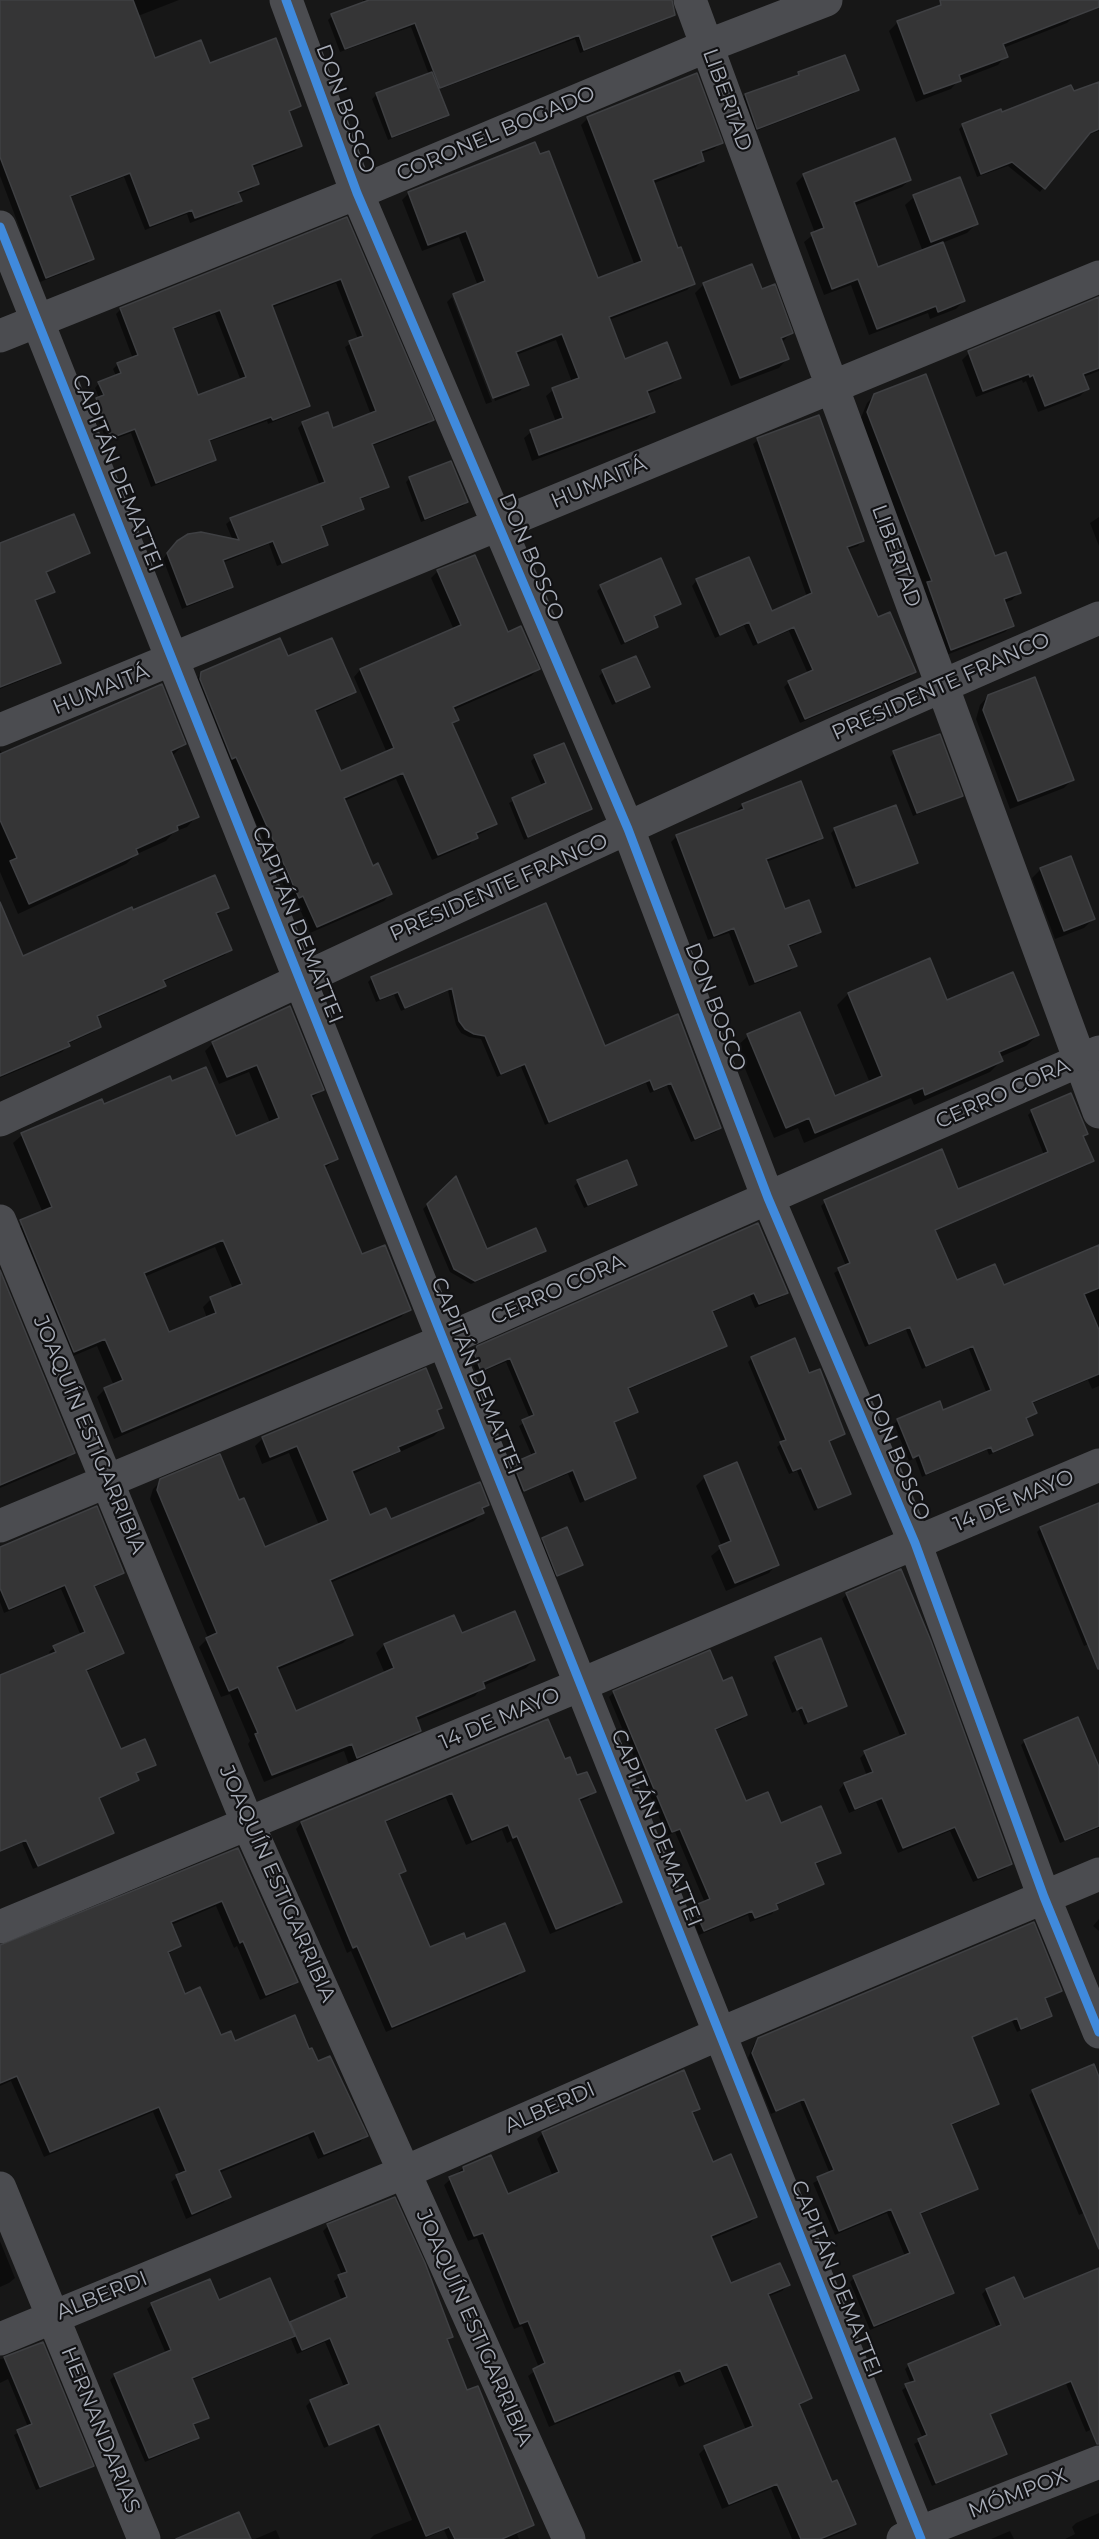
<!DOCTYPE html>
<meta charset="utf-8">
<style>
body{margin:0}
canvas{display:block;background:#171717}
</style>
<canvas width="1099" height="2539"></canvas>
<script>
const ctx = document.querySelector('canvas').getContext('2d');
ctx.lineJoin = 'round';
function fill(path, color) { ctx.fillStyle = color; ctx.fill(path, 'evenodd'); }
function stroke(path, color, width, dash) { ctx.strokeStyle = color; ctx.lineWidth = width; ctx.lineCap = dash ? 'butt' : 'round'; ctx.setLineDash(dash || []); ctx.stroke(path); }
function drawText(font, color, halo, rows, align = 'center') {
  ctx.font = font + ' Montserrat,sans-serif'; ctx.lineWidth = 4.5; ctx.setLineDash([]); ctx.textBaseline = 'middle'; ctx.strokeStyle = halo; ctx.fillStyle = color; for (const [text, x, y, turn = 0] of rows) {
    ctx.save(); ctx.translate(x, y); ctx.rotate((+turn || 0) * Math.PI / 180); ctx.textAlign = isNaN(turn) ? turn : align; if (halo) ctx.strokeText(text, 0, 0); ctx.fillText(text, 0, 0); ctx.restore();
  }
}
const shadow = new Path2D(`
 M0,0H179L138,16L154,60L209,65L300,106L288,113L300,145L295,151L251,168L257,183L252,189L237,195L240,200L234,206L190,223L187,214L145,230L124,177L69,198L92,259L87,264L40,282L0,176Z
 M363,0H666L672,15L668,19L580,53L575,39L438,90L447,115L443,119L388,140L372,99L376,95L429,75L411,27L340,52L328,20L332,16L364,3Z
 M955,0H1070L1076,15L1067,23L1003,48L1006,56L998,65L959,80L951,89L916,102L889,31L897,23Z
 M799,74L857,90L853,94L753,132L741,99L745,95L795,78Z
 M1099,84V131L1086,136L1040,192L1008,166L977,177L959,129L963,125Z
 M588,118L721,143L714,149L700,154L703,160L696,167L652,184L677,250L693,284L687,290L609,320L624,361L679,378L672,384L647,394L654,412L647,418L532,461L524,438L531,432L556,422L546,396L553,390L572,382L556,340L516,355L527,384L520,391L495,401L455,296H452L478,286L459,237L422,251L402,200L409,193L597,280L635,266L581,125Z
 M804,175L910,180L902,187L854,206L877,269L923,252L905,205L914,197L976,224L967,233L942,243L964,301L956,309L930,319L928,313L869,335L851,285L824,295L804,242L815,233L796,183Z
 M346,219L432,420L427,425L372,446L387,487L383,491L359,500L363,509L358,513L320,528L326,545L322,549L277,566L269,544L222,563L232,587L227,591L182,609L163,559L172,547L233,541L226,524L231,520L320,486L298,428L303,423L333,430L371,415L345,347L358,339L336,283L271,308L308,406L304,410L268,424L267,421L208,442L214,459L210,464L151,487L131,433L107,442L92,404L99,398L95,388L99,383L116,376L113,369L118,364L133,359L116,314L121,309ZM215,314L241,381L197,397L172,330Z
 M704,284L791,333L782,342L787,359L779,368L731,386L695,293Z
 M452,297L492,402L486,404L447,302Z
 M1099,300V371L1083,377L1087,389L1080,396L1038,412L1026,381L1023,383L1022,380L976,397L962,360L969,353Z
 M875,395L1019,592L1012,600L1004,603L1013,625L1005,632L944,656L921,591L924,587L860,420L867,403Z
 M758,440L862,541L858,546L846,550L877,619L914,672L909,677L800,723L784,687L789,682L808,674L789,631L753,646L744,626L715,638L692,586L696,581L748,559L771,613L807,597L753,444Z
 M410,478L467,502L463,506L421,522L406,482Z
 M1099,517V546L1090,523Z
 M0,545L88,553L84,557L45,573L53,592L34,602L59,663L55,667L0,689Z
 M438,571L507,634L538,669L531,676L453,710L457,720L451,725L495,824L488,830L476,836L470,844L432,860L396,779L344,801L373,867L390,894L384,901L310,933L297,902L292,904L229,763L195,680L202,673L287,658L354,692L347,698L314,713L340,773L387,753L354,677L360,670L454,630L431,578Z
 M601,587L679,604L653,618L657,627L653,631L621,645L597,591Z
 M603,672L648,687L644,691L612,705L599,676Z
 M988,696L1072,780L1064,788L1010,809L976,719L980,705Z
 M184,744L172,756L197,816L187,827L174,832L166,841L137,854L126,864L18,914L0,872V750L3,754Z
 M894,753L961,795L957,799L913,816L890,757Z
 M535,757L590,809L586,813L524,840L509,803L542,786L531,761Z
 M743,805L822,838L816,843L766,862L784,911L819,932L814,937L788,947L795,966L790,971L749,986L729,933L708,940L671,842L676,837L738,813L737,810Z
 M835,829L916,862L912,866L852,889L831,833Z
 M1041,869L1093,919L1084,928L1055,939L1032,878Z
 M545,905L604,1047L677,1016L720,1128L716,1132L691,1142L667,1086L650,1093L646,1083L545,1125L521,1067L497,1077L481,1039L469,1037L461,1033L456,1025L448,991L401,1011L394,995L376,1002L368,982L372,978Z
 M228,907L216,916L230,949L225,955L163,982L164,986L158,992L96,1018L99,1026L94,1032L67,1044L68,1046L62,1052L0,1078V911L22,958L132,912Z
 M848,994L947,1002L1038,1035L1026,1046L1000,1057L1001,1061L990,1072L914,1105L911,1098L804,1143L798,1128L774,1138L736,1047L748,1036L834,1098L870,1083L837,1005Z
 M213,1043L322,1090L311,1099L336,1159L324,1169L361,1256L409,1309L401,1317L114,1439L97,1397L105,1389L114,1386L97,1346L66,1359L14,1232L22,1224L43,1213L13,1143L22,1135L101,1101L103,1106L235,1138L270,1123L249,1072L219,1084L205,1051ZM215,1247L233,1289L211,1299L203,1307L207,1318L169,1334L144,1277Z
 M1032,1111L1086,1134L1082,1138L1092,1161L1088,1165L935,1231L956,1282L1003,1286L1099,1256V1386L1092,1389L1088,1380L1031,1404L1035,1413L1025,1419L1031,1435L1027,1439L989,1455L987,1450L922,1477L915,1458L909,1461L894,1424L898,1420L943,1412L987,1394L969,1349L922,1369L906,1330L865,1347L834,1273L846,1266L821,1206L825,1202L958,1191L1044,1155L1028,1115Z
 M455,1178L486,1251H544L540,1255L471,1284L450,1272L423,1209Z
 M578,1182L635,1185L631,1189L584,1208L574,1186Z
 M757,1225L786,1292L782,1297L755,1308L750,1296L711,1313L725,1346L721,1350L627,1390L636,1411L632,1416L613,1423L635,1477L630,1482L580,1503L568,1474L519,1494L509,1468L513,1464L532,1456L519,1426L530,1419L506,1362L477,1374L470,1359L473,1353L478,1348Z
 M0,1274L73,1452L66,1460L0,1488Z
 M752,1358L809,1375L844,1434L828,1443L849,1493L845,1497L814,1511L797,1471L789,1474L777,1447L782,1443L748,1362Z
 M440,1408L436,1412L442,1428L434,1436L351,1475L369,1517L390,1521L487,1505L481,1511L482,1513L474,1521L330,1583L351,1635L343,1643L277,1670L295,1713L385,1674L376,1653L384,1645L453,1617L461,1635L534,1660L526,1668L483,1686L475,1696L415,1721L419,1731L411,1739L349,1765L344,1751L264,1782L248,1744L250,1741L230,1694L221,1697L199,1647L208,1638L150,1499L153,1489L161,1481L238,1502L264,1549L319,1525L289,1453L262,1464L255,1446L263,1438Z
 M705,1477L777,1564L769,1573L726,1591L711,1556L722,1547L696,1486Z
 M1099,1505V1640L1084,1646L1037,1532L1041,1528Z
 M543,1539L581,1565L553,1579L539,1543Z
 M0,1549L123,1572L118,1577L93,1588L123,1653L118,1657L86,1672L120,1751L154,1764L135,1775L137,1779L133,1784L99,1799L112,1833L107,1837L33,1869L22,1843L0,1852V1677L51,1656L49,1652L54,1648L81,1636L61,1589L4,1613L0,1602Z
 M847,1594L1010,1864L1005,1869L973,1882L950,1831L898,1853L876,1802L849,1813L839,1790L844,1784L867,1776L860,1758L865,1753L901,1738L842,1599Z
 M776,1659L845,1705L841,1709L804,1725L798,1710L792,1713L772,1663Z
 M722,1683L746,1715L741,1720L714,1731L745,1803L780,1825L839,1852L834,1857L814,1865L822,1884L817,1888L775,1906L776,1909L772,1914L750,1922L748,1915L699,1935L689,1912L705,1903L675,1832L667,1836L609,1697L614,1692Z
 M1025,1741L1099,1771V1828L1060,1843L1021,1745Z
 M564,1761L577,1777L594,1792L588,1798L578,1802L620,1902L614,1908L550,1934L511,1841L507,1843L502,1830L466,1845L446,1798L384,1823L404,1870L399,1876L429,1949L466,1941L523,1971L517,1977L386,2032L351,1951L347,1953L296,1829L301,1823Z
 M237,1850L297,1981L291,1987L260,2000L237,1946L234,1948L216,1906L171,1925L180,1946L167,1955L184,1996L220,2037L234,2043L308,2051L366,2136L360,2142L318,2159L308,2136L219,2173L229,2197L223,2203L186,2219L171,2182L180,2175L153,2112L44,2157L11,2081L0,2086V1947Z
 M1099,1919V1931L1093,1926Z
 M1060,1990L1044,2000L1051,2015L1046,2020L1017,2032L1012,2021L971,2038L997,2103L993,2108L950,2126L976,2188L971,2193L919,2215L952,2293L948,2297L870,2330L850,2282L854,2278L905,2256L887,2213L835,2235L813,2183L830,2174L800,2102L771,2114L748,2058L754,2044L759,2039Z
 M1099,2081V2207L1079,2215L1029,2095L1033,2091Z
 M698,2109L692,2115L712,2164L756,2217L750,2223L711,2239L731,2285H788L782,2291L767,2297L810,2398L799,2406L831,2484L854,2524L848,2530L826,2539H792L771,2489L722,2509L699,2454L705,2448L746,2430L720,2369L679,2387L674,2375L549,2427L528,2376L539,2368L522,2326L514,2329L477,2238L468,2241L444,2185L463,2168L507,2196L553,2177L537,2139L543,2133Z
 M328,2226L452,2336L447,2341L467,2392L477,2388L533,2525L517,2534L519,2539H448L444,2530L424,2539H370L374,2535L412,2520L374,2427L324,2448L306,2406L311,2401L344,2387L325,2342L297,2354L291,2339L192,2380L207,2417L193,2426L197,2437L193,2442L145,2462L110,2380L115,2375L166,2354L147,2309L152,2305L209,2281L218,2302L289,2325L342,2301L334,2281L342,2275L323,2231Z
 M0,2241L15,2278L9,2283L0,2287Z
 M1099,2269V2426L1086,2432L1066,2384L989,2415L1005,2453L1001,2457L932,2486L914,2444L923,2439L902,2390L911,2384L905,2369L909,2365L997,2328L982,2294L986,2290L1014,2279L1023,2301Z
 M8,2358L92,2465L88,2469L36,2490L14,2435L28,2427L8,2379L0,2383V2359Z
 M1099,2513V2539H1065L1075,2534L1072,2527L1076,2523Z
 M276,2530L280,2539H255Z
 M1010,2531L1014,2539H991Z`);
const building = new Path2D(`
 M0,0H133L155,58L201,40L210,63L276,38L301,106L289,111L302,146L252,165L259,184L238,192L242,201L195,218L192,210L150,226L130,173L70,196L94,259L46,278L0,157Z
 M369,0H672L675,15L584,50L579,35L440,88L415,23L345,49L331,14Z
 M940,0H1099V7L1003,44L1008,57L959,75L961,81L924,94L897,21L941,5Z
 M845,55L859,90L757,129L745,94L799,75L798,72Z
 M432,72L449,115L392,137L376,93Z
 M697,73L723,143L701,151L704,161L653,180L678,248L681,247L695,284L609,317L625,359L667,342L681,378L647,391L655,412L539,455L530,430L563,418L552,388L579,378L562,334L516,352L529,385L493,398L453,294L485,281L466,231L428,245L408,192L535,142L540,154L549,151L598,278L642,261L587,117Z
 M1099,82V129L1090,133L1045,189L1012,162L981,174L962,124L1001,109L1002,112L1071,85L1074,91Z
 M895,138L911,180L854,202L878,267L943,242L965,301L938,312L936,306L877,329L858,279L832,289L811,233L824,228L803,174Z
 M960,177L978,224L931,242L913,195Z
 M347,217L434,420L372,444L389,487L360,498L364,509L321,526L328,545L282,563L273,541L223,560L233,587L187,605L167,553L177,541L188,534L201,532L239,540L230,518L325,482L302,422L328,412L333,428L376,411L349,341L363,336L341,279L272,305L310,406L273,420L271,417L209,440L216,460L156,483L135,429L111,438L96,398L104,395L98,382L121,373L117,363L138,355L120,308ZM220,310L246,377L198,395L173,328Z
 M752,264L762,289L775,284L793,333L781,338L789,359L740,378L703,283Z
 M1099,297V368L1083,374L1089,389L1045,406L1033,375L1030,377L1029,374L983,391L968,351Z
 M926,374L995,556L1006,552L1021,593L1004,599L1014,626L951,650L927,582L932,581L867,412L874,394Z
 M819,415L864,541L847,547L878,617L890,612L916,672L805,719L788,681L813,670L794,627L758,643L749,622L720,635L696,579L749,557L772,611L812,593L757,438Z
 M451,461L468,502L425,519L409,477Z
 M74,514L90,553L46,572L55,592L35,600L61,663L0,687V543Z
 M475,555L508,632L521,626L540,669L453,707L459,720L452,723L497,824L476,833L478,838L438,855L403,773L344,798L373,866L378,863L392,894L317,927L303,896L299,898L236,757L232,759L200,679L201,672L280,638L288,656L332,638L356,692L315,710L341,771L394,748L360,669L461,625L437,570Z
 M661,558L681,604L654,616L658,627L625,642L600,585Z
 M636,656L650,687L616,702L602,670Z
 M1035,677L1074,780L1018,801L983,710L988,695Z
 M162,684L186,744L171,751L199,817L177,826L178,830L136,849L138,854L29,904L10,861L17,858L0,820V754Z
 M940,734L963,796L917,813L893,751Z
 M564,743L592,809L528,837L512,798L546,783L534,755Z
 M801,781L823,838L766,859L785,909L809,900L821,932L788,945L797,966L755,982L734,928L714,936L676,835L744,809L742,804Z
 M896,805L918,863L856,886L834,828Z
 M1071,856L1095,919L1064,931L1040,868Z
 M215,875L229,908L216,913L232,950L163,980L166,986L97,1016L101,1027L68,1042L70,1046L0,1076V902L23,956L132,907L133,910Z
 M546,903L605,1046L678,1014L721,1128L695,1139L671,1083L654,1090L650,1080L549,1122L525,1064L501,1074L485,1036L474,1034L465,1029L459,1021L452,988L405,1008L398,992L380,999L371,977Z
 M930,958L947,1000L1013,972L1039,1035L999,1052L1003,1061L925,1095L923,1088L815,1133L809,1118L786,1128L747,1034L800,1012L835,1096L882,1076L848,993Z
 M290,1006L324,1090L311,1095L338,1159L324,1165L362,1254L385,1245L411,1310L122,1432L104,1388L123,1380L105,1339L74,1352L20,1220L52,1207L21,1133L102,1099L104,1104L170,1076L172,1081L206,1067L236,1136L279,1118L257,1065L227,1077L212,1042ZM223,1240L242,1284L210,1297L216,1313L169,1332L144,1273Z
 M1071,1093L1088,1134L1083,1136L1094,1161L935,1230L957,1280L995,1264L1004,1285L1099,1245V1288L1084,1294L1099,1330V1374L1032,1402L1037,1413L1026,1418L1033,1435L993,1452L991,1447L926,1474L919,1455L913,1458L897,1419L940,1401L943,1410L991,1390L973,1346L926,1366L910,1327L869,1344L838,1268L850,1263L824,1200L942,1149L958,1189L1048,1152L1031,1110Z
 M627,1160L637,1185L588,1205L577,1180Z
 M456,1176L487,1249L536,1228L546,1251L475,1281L454,1269L427,1204Z
 M758,1223L788,1293L759,1304L754,1293L712,1311L727,1346L628,1388L638,1412L614,1422L636,1478L585,1500L573,1470L524,1491L513,1463L536,1453L522,1420L534,1415L510,1358L481,1371L474,1353L477,1346Z
 M0,1270L75,1453L0,1485Z
 M795,1338L809,1373L820,1369L845,1434L829,1441L851,1494L818,1508L801,1468L793,1471L780,1442L786,1440L751,1357Z
 M426,1368L442,1408L437,1410L444,1428L398,1447L400,1451L352,1471L370,1515L386,1508L391,1519L480,1482L489,1505L482,1508L484,1513L330,1580L353,1635L277,1667L296,1711L394,1668L384,1644L454,1615L462,1633L515,1611L535,1660L483,1682L485,1688L416,1717L421,1731L357,1758L352,1744L272,1775L255,1734L258,1733L238,1687L229,1691L206,1638L217,1633L157,1490L160,1479L220,1454L239,1500L244,1498L265,1547L328,1520L297,1446L270,1457L262,1437Z
 M737,1462L779,1565L735,1583L719,1546L731,1541L704,1476Z
 M1099,1503V1669H1098L1040,1527Z
 M97,1506L124,1573L94,1586L124,1653L86,1670L121,1749L145,1739L156,1765L136,1773L139,1780L99,1798L114,1833L38,1866L26,1840L0,1851V1675L56,1652L53,1646L85,1632L65,1585L9,1609L0,1588V1547Z
 M567,1527L583,1565L557,1576L542,1538Z
 M901,1569L931,1641L1012,1864L978,1878L955,1827L903,1848L882,1798L855,1809L844,1783L873,1772L864,1751L906,1734L846,1593Z
 M821,1638L847,1706L808,1722L802,1707L797,1710L775,1657Z
 M710,1650L723,1681L732,1677L747,1715L715,1729L746,1801L768,1792L781,1823L821,1806L841,1853L815,1863L824,1884L776,1904L778,1909L755,1918L752,1911L704,1931L693,1906L710,1899L680,1829L672,1832L613,1691Z
 M1078,1717L1099,1767V1826L1065,1840L1024,1740Z
 M548,1719L565,1759L570,1757L577,1775L587,1772L596,1792L579,1799L622,1902L556,1929L517,1836L513,1838L508,1825L472,1840L452,1793L385,1821L406,1871L399,1874L430,1947L464,1933L466,1939L505,1923L525,1971L392,2027L357,1946L353,1948L301,1822Z
 M238,1848L298,1982L266,1995L243,1941L240,1943L222,1901L171,1922L181,1946L168,1952L185,1994L200,1987L221,2035L231,2031L235,2041L295,2015L309,2049L312,2048L318,2061L330,2056L368,2136L324,2154L314,2131L219,2170L231,2197L192,2214L176,2175L186,2171L159,2107L50,2152L17,2076L0,2083V1945Z
 M1034,1922L1062,1991L1045,1998L1052,2016L1021,2029L1017,2018L972,2037L999,2104L951,2124L978,2189L920,2213L954,2293L874,2326L853,2276L910,2253L891,2209L839,2231L817,2177L834,2170L804,2099L776,2111L752,2053L758,2038Z
 M1094,2064L1099,2077V2249L1032,2090Z
 M684,2070L700,2109L692,2112L713,2162L731,2154L757,2217L711,2236L731,2283L780,2263L790,2285L768,2294L812,2398L799,2404L832,2482L837,2480L856,2524L820,2539H801L777,2484L729,2504L704,2446L753,2426L727,2364L685,2382L680,2370L555,2422L533,2369L545,2363L528,2321L520,2324L483,2233L474,2236L449,2177L464,2171L463,2167L491,2155L508,2194L559,2172L542,2132Z
 M395,2197L425,2263L453,2337L447,2339L467,2390L478,2386L534,2525L502,2539H455L449,2527L426,2536L379,2424L329,2445L310,2400L349,2384L330,2338L302,2350L290,2322L347,2297L338,2275L347,2272L327,2224Z
 M1099,2268V2444H1097L1071,2381L990,2414L1007,2454L936,2483L918,2439L927,2435L905,2384L915,2381L908,2364L1001,2325L986,2289L1014,2277L1024,2299Z
 M270,2278L295,2336L192,2378L209,2418L193,2424L199,2438L149,2458L114,2374L171,2350L151,2303L210,2279L219,2300Z
 M43,2342L94,2466L40,2487L17,2430L32,2424L4,2357Z
 M239,2512L251,2539H176Z`);
const minor = new Path2D(`
 M286,0L357,193L628,829L768,1198L915,1543L1044,1897L1099,2032
 M690,0L1099,1112
 M0,227L921,2539
 M0,336L357,193L707,46L826,0
 M0,730L1099,277
 M0,1120C366,951 728,776 1099,618
 M0,1221L248,1824L569,2539
 M0,1526L443,1341L1099,1052
 M0,1927L580,1685L1099,1465
 M0,2188L144,2539
 M0,2339L405,2172L719,2034L1099,1874
 M903,2539L1099,2462`);
const cycleway = new Path2D(`
 M286,0L357,193L628,829L768,1198L915,1543L1044,1897L1099,2032
 M0,227L921,2539`);
const streetNames = [
 ["LIBERTAD",727,100,70],
 ["DON BOSCO",345,109,70],
 ["CORONEL BOGADO",496,134,-23],
 ["CAPITÁN DEMATTEI",117,473,68],
 ["HUMAITÁ",599,483,-23],
 ["LIBERTAD",896,556,70],
 ["DON BOSCO",531,557,67],
 ["PRESIDENTE FRANCO",941,687,-24],
 ["HUMAITÁ",101,690,-22],
 ["PRESIDENTE FRANCO",499,888,-24],
 ["CAPITÁN DEMATTEI",297,925,68],
 ["DON BOSCO",715,1007,69],
 ["CERRO CORA",1003,1094,-24],
 ["CERRO CORA",558,1290,-24],
 ["CAPITÁN DEMATTEI",476,1376,68],
 ["JOAQUÍN ESTIGARRIBIA",89,1435,67],
 ["DON BOSCO",897,1457,67],
 ["14 DE MAYO",1014,1501,-23],
 ["14 DE MAYO",500,1719,-23],
 ["CAPITÁN DEMATTEI",656,1828,68],
 ["JOAQUÍN ESTIGARRIBIA",277,1884,66],
 ["ALBERDI",550,2108,-24],
 ["CAPITÁN DEMATTEI",836,2279,68],
 ["ALBERDI",102,2296,-22],
 ["JOAQUÍN ESTIGARRIBIA",474,2328,66],
 ["HERNANDARIAS",100,2430,68],
 ["MÓMPOX",1018,2494,-21]
];
fill(shadow, '#0007');
fill(building, '#353536');
stroke(building, '#3f4043', 1.5);
stroke(minor, '#4b4c50', 33);
stroke(cycleway, '#408adc', 9);
drawText('21px', '#a8adb8', '#111113', streetNames);
</script>
